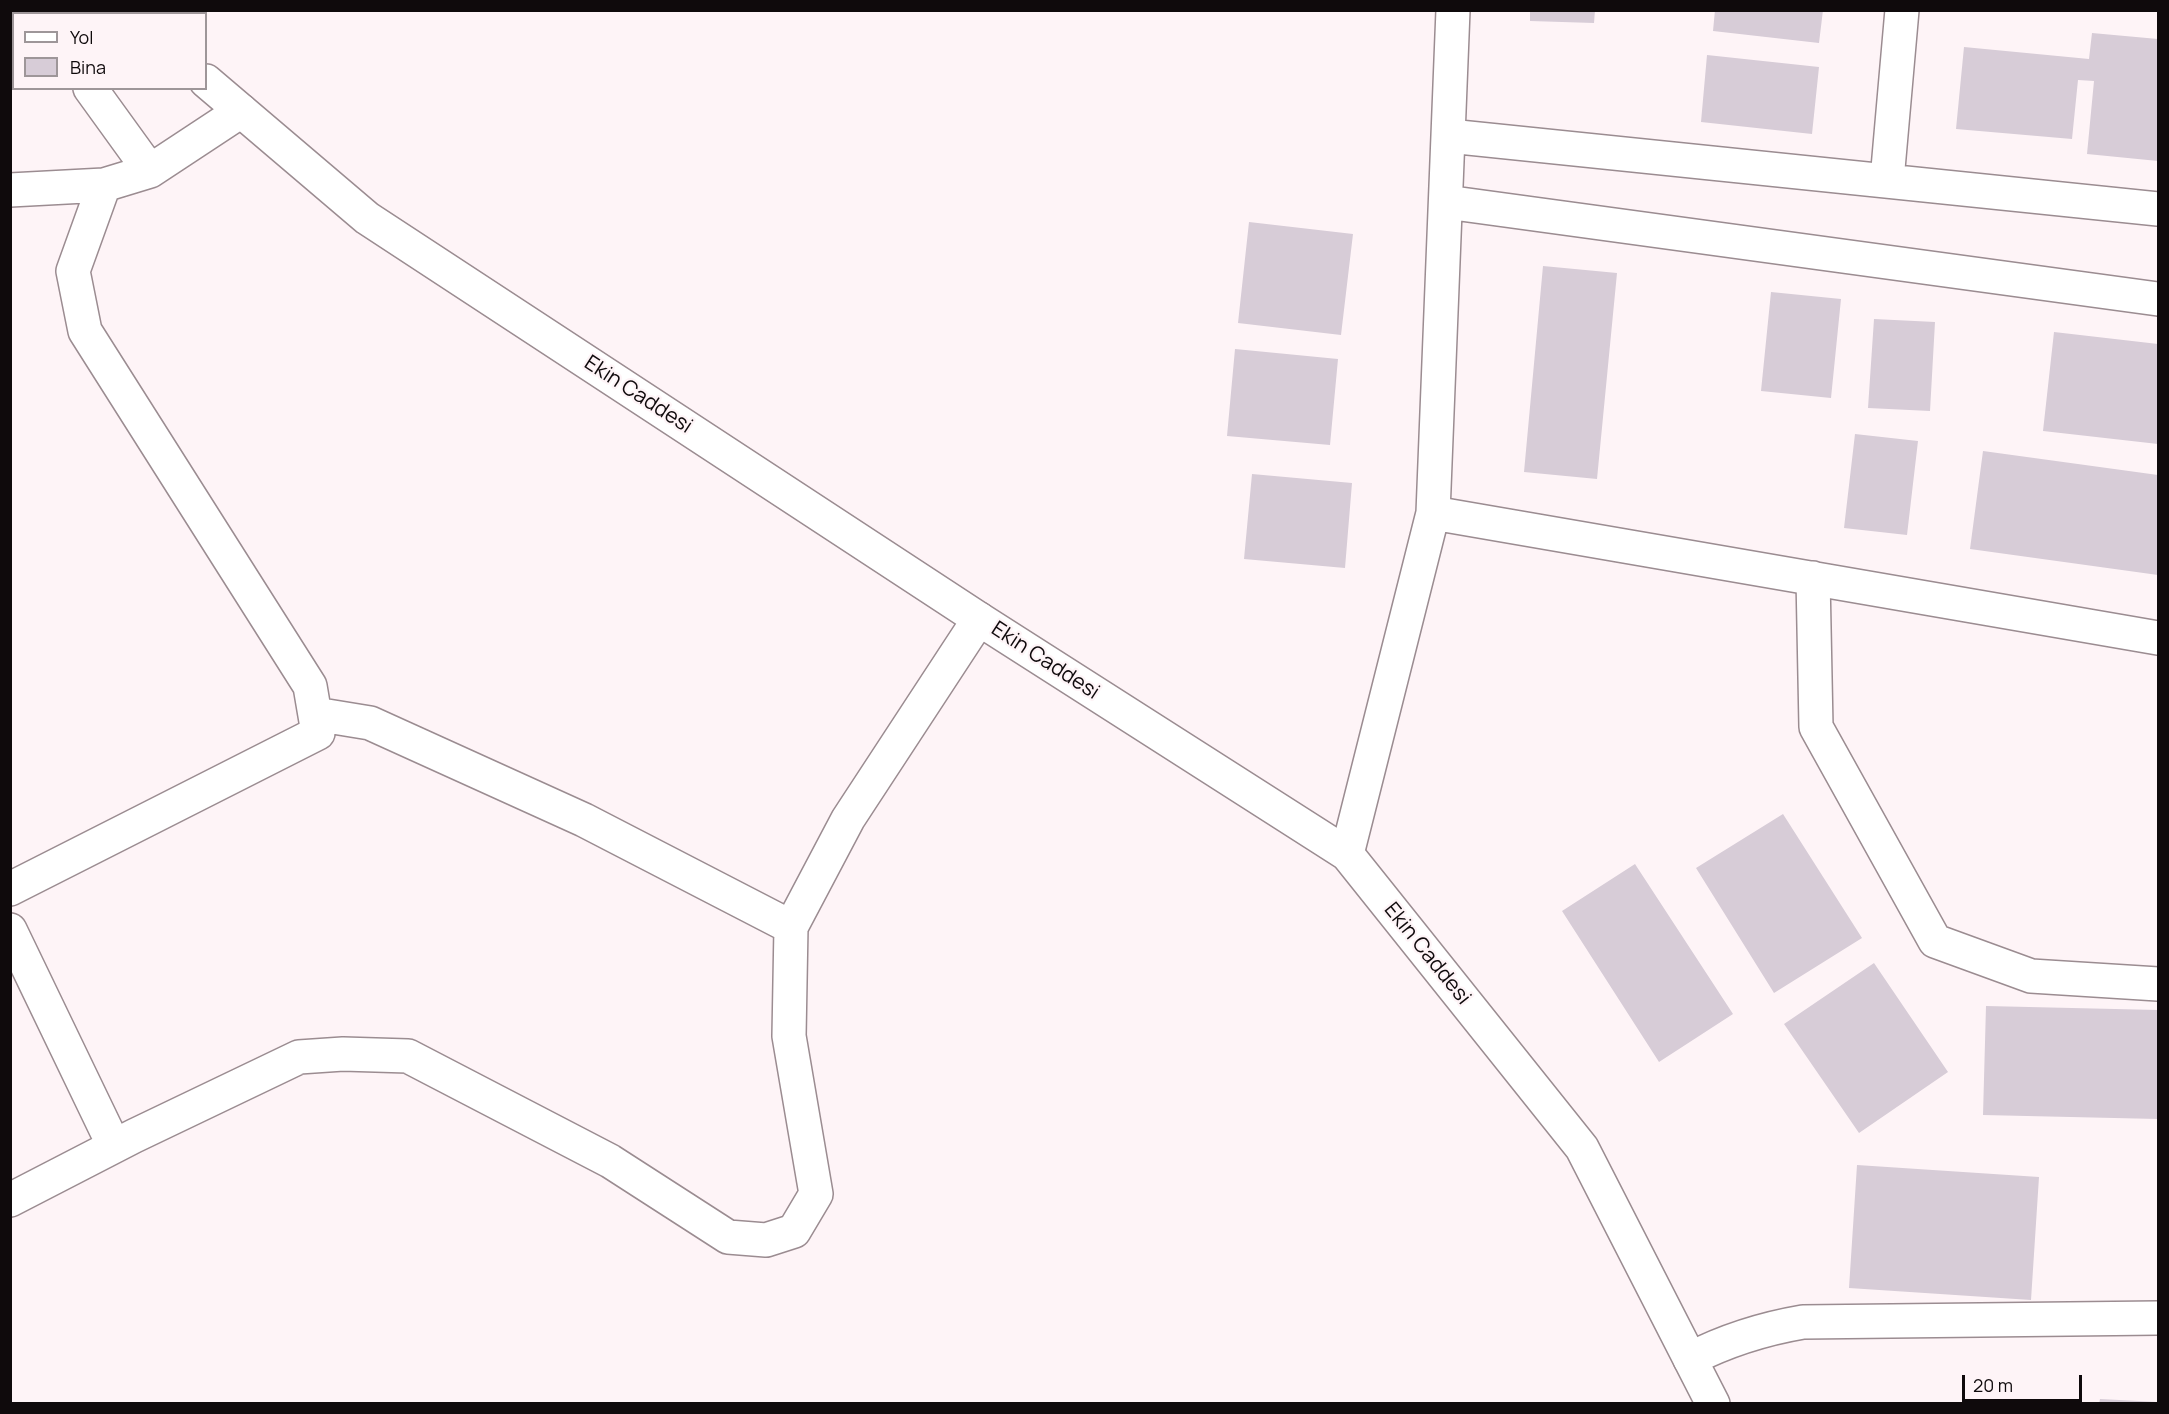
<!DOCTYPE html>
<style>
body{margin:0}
#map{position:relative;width:2169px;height:1414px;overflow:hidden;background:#fef4f7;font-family:Manrope,sans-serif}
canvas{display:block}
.frame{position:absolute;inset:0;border:12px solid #0f0a0c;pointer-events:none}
.legend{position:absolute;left:12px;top:12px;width:195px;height:78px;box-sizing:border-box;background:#fef4f7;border:2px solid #9e9699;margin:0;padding:8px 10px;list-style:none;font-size:18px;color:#0f0a0c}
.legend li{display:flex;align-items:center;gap:12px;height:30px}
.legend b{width:30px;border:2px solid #9e9699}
.scale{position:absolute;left:1962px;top:1375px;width:120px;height:27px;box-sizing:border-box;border:3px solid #0f0a0c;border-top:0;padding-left:8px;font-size:18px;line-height:21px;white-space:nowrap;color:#0f0a0c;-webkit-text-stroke:4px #fef4f7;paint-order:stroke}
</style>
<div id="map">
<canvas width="2169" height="1414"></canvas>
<div class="frame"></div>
<ul class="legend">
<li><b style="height:8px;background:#fff"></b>Yol</li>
<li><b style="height:16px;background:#d7ccd7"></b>Bina</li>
</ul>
<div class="scale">20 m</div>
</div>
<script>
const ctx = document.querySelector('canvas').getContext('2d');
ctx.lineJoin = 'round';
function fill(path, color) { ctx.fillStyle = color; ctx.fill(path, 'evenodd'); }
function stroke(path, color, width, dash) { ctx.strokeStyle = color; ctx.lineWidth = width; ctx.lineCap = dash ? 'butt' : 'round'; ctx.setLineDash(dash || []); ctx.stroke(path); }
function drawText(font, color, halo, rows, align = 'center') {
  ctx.font = font + ' Manrope,sans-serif'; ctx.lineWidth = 4.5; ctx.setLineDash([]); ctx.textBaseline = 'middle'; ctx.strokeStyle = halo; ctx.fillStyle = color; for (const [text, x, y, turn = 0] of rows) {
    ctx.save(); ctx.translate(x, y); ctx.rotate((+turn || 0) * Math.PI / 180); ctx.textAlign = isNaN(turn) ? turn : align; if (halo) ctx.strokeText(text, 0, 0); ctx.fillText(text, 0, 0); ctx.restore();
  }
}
const building = new Path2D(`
 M1530,10H1595L1594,23L1530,21Z
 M1715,10H1823L1819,43L1713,31Z
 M2092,33L2158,39V161L2087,154L2094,81L2078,80L2072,139L1956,129L1964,47L2089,59Z
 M1707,55L1819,67L1812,134L1701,122Z
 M1249,222L1353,234L1341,335L1238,323Z
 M1543,266L1617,273L1597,479L1524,472Z
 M1771,292L1841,299L1831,398L1761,391Z
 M1874,319L1935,322L1930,411L1868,408Z
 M2054,332L2158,344V444L2043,431Z
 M1235,349L1338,359L1330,445L1227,436Z
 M1855,434L1918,441L1907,535L1844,528Z
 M1983,451L2158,475V575L1970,549Z
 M1252,474L1352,483L1345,568L1244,559Z
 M1783,814L1862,938L1774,993L1696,868Z
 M1635,864L1733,1014L1659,1062L1562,911Z
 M1874,963L1948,1072L1859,1133L1784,1024Z
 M1986,1006L2158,1010V1119L1983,1115Z
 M1857,1165L2039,1177L2031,1300L1849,1288Z
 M2100,1399L2158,1402V1404H2099Z`);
const street = new Path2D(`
 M33,10L35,14
 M90,88L150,171
 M1449,136L2158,209
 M1887,180L1902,10
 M10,190L104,185L150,171L241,111
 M1446,202L2158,299
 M1433,513L2158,638
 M1813,578L1816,727L1935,941L2031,976L2158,984
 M315,714L370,723L584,820L791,927
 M1347,854L1433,513L1453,10
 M10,889L318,733L310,686L85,331L73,271L104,185
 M10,930L114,1146
 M10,1200L134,1136L299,1057L343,1054L408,1056L610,1161L728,1237L766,1240L794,1231L816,1194L789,1036L791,927L848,819L979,619
 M1690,1359C1727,1340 1762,1329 1803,1322L2158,1318`);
const secondary = new Path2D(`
 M132,10L136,14
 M206,81L367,218L979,619L1347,854L1582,1148L1713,1404`);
const streetNames = [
 ["Ekin Caddesi",638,395,33],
 ["Ekin Caddesi",1045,661,33],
 ["Ekin Caddesi",1427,954,51]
];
fill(building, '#d7ccd7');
stroke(street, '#9b8c91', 36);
stroke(secondary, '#9b8c91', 36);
stroke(street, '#fff', 33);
stroke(secondary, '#fff', 33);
drawText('21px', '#0f0a0c', '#fef4f7', streetNames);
</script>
